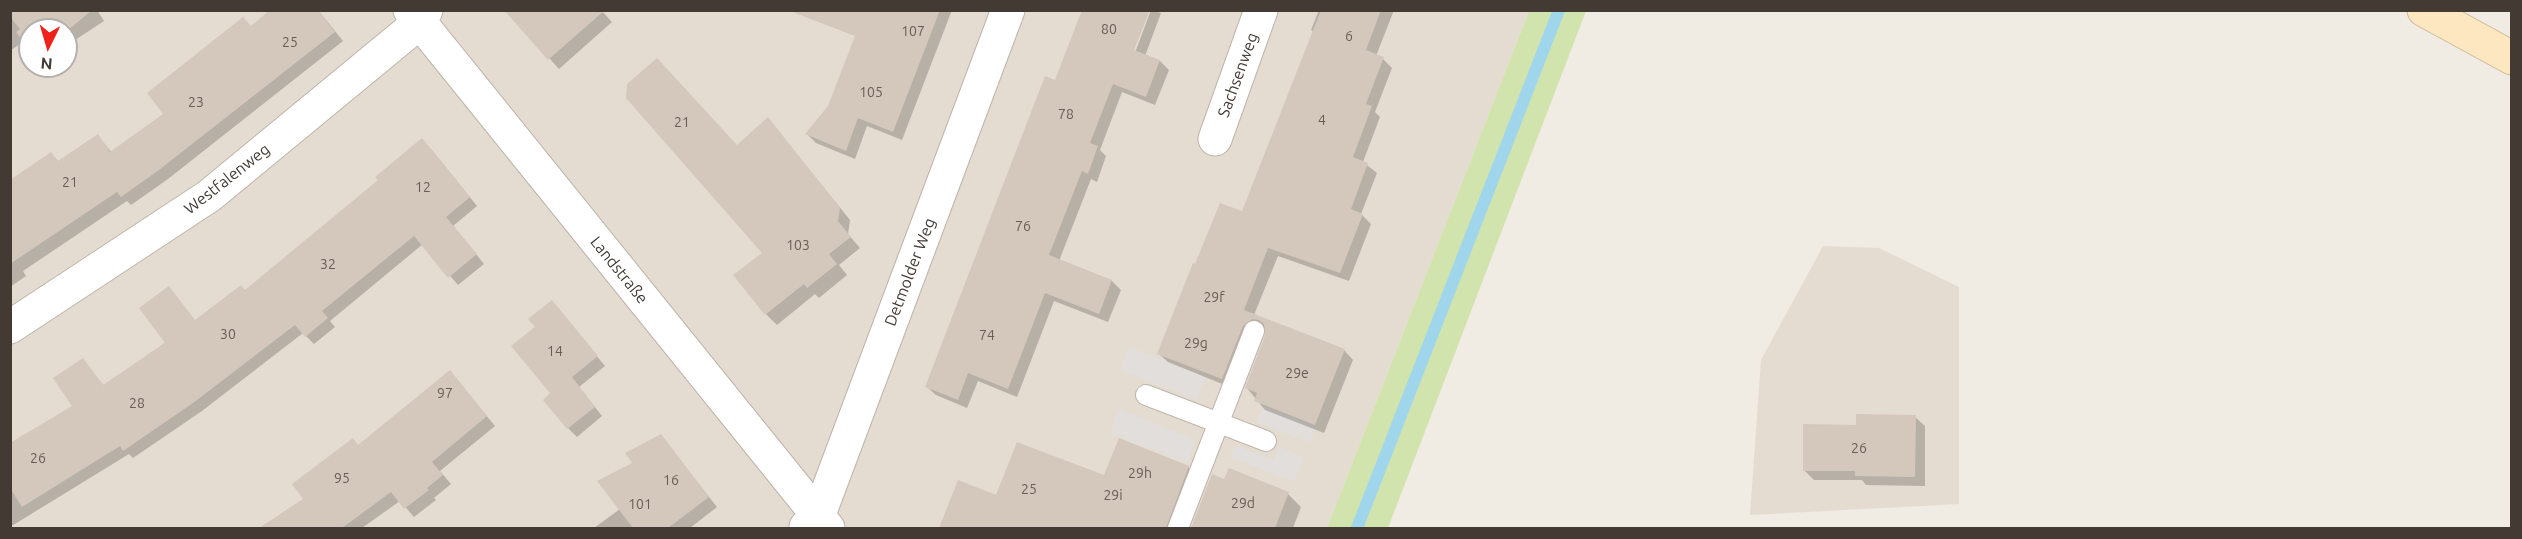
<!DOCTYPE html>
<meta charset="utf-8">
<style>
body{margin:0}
#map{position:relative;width:2522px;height:539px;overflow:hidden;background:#f0ebe3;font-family:Ubuntu,sans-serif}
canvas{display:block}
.frame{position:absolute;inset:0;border:12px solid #423a33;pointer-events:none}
.north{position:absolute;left:18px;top:18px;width:60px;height:60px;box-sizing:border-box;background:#fff;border:2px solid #b3b0ad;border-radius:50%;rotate:185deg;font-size:16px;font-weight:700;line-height:24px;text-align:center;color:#423a33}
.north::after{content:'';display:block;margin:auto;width:21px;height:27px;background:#ef221b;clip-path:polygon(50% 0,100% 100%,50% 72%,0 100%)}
</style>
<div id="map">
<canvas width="2522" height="539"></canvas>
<div class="frame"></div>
<div class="north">N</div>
</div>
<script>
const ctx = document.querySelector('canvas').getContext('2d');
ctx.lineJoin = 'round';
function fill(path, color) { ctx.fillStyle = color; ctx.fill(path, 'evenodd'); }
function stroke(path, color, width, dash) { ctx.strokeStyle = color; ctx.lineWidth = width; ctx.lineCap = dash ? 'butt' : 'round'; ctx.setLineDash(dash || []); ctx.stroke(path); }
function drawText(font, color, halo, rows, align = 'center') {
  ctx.font = font + ' Ubuntu,sans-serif'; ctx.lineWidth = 4.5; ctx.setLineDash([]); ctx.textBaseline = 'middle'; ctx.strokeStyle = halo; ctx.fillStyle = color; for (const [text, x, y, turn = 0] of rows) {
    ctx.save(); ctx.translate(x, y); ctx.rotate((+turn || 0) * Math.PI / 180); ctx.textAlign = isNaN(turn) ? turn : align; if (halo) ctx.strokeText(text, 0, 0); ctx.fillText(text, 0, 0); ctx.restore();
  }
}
const residential = new Path2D(`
 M10,11H1529L1327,528H11ZM30,30H66V66H30Z
 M1823,246L1879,248L1959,287V504L1750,515L1761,360Z`);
const green = new Path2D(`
 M1529,11H1586L1388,528H1327Z`);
const parking = new Path2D(`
 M1129,347L1206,377L1197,400L1120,370Z
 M1263,406L1316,428L1310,443L1257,422Z
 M1119,409L1196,440L1187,463L1110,433Z
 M1235,445L1273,460L1279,447L1304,457L1294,482L1230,457Z`);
const shadow = new Path2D(`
 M31,10H97L104,21L66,46V30H30V49L24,41L10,51V15Z
 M318,10L343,41L168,179L131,205L127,201L23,271L26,276L10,287V182L51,154L59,162L98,136L112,153L165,114L251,28Z
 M506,10H601L612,22L559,69Z
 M868,10H952L902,140L867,126L855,159L816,143L807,134L829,107Z
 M1151,10L1161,13L1145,56L1160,61L1169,70L1155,105L1122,92L1100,150L1106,156L1097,182L1091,179L1059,261L1112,281L1121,290L1108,322L1054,301L1017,397L978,381L967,408L936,395L926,386L1056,82L1130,57L1133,58Z
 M1319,10H1394L1376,56L1383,59L1392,68L1375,112L1380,117L1363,162L1377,173L1361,214L1371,224L1349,281L1278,256L1254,315L1344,350L1353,360L1324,433L1265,410L1247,388L1267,335L1266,328H1261L1232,388L1168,362L1158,353L1196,266L1242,213L1314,32L1311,30Z
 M768,119L850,220L848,234L860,248L839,265L847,275L819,298L815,294L777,325L766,314L764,253L738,147Z
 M431,149L477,206L453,226L484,264L458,285L423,244L330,321L335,327L314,344L303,333L202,411L133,458L129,454L10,527V445L74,406L83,360L104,386L196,321L245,291Z
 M552,302L605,366L579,387L602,416L577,437L568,428L553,394L537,327Z
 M458,381L495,426L440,471L451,484L434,498L436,500L414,517L400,501L362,528H262L305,500L359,446Z
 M1915,417L1925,426V486L1866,485L1862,480H1814L1804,470L1858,427Z
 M661,436L717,507L690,528H594L620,509L634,464Z
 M1188,467L1197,476L1177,528H941L959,482L996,497L1105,477Z
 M1212,476L1225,481L1288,494L1301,507L1293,528H1192Z`);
const stream = new Path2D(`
 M1357,528L1559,10`);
const building = new Path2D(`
 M10,10H92L66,32L30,30V51L16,32L20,29L10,17Z
 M270,10H318L335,32L159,170L121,197L117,192L10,264V180L51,152L58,161L98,134L110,152L163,114L147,93L243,17L251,26Z
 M504,10H605L548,60Z
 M795,10H940L893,132L858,118L846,151L805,134L828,106L855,36L795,13Z
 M1082,10H1150L1134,50L1160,60L1146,97L1113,84L1090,143L1098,146L1088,174L1082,171L1049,255L1112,280L1099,314L1045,293L1008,389L968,373L958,400L925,387L1045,76L1055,80Z
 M1321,10H1381L1366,50L1384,57L1366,104L1372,106L1353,157L1368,163L1351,209L1363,214L1340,273L1268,248L1244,310L1345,349L1315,425L1254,401L1257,393L1245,388L1265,335L1264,324L1259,320L1252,319L1243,326L1222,379L1157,354L1193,263L1195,264L1220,203L1242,211Z
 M657,58L737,145L768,117L840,208L838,221L851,237L829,254L837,264L807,288L804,284L765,315L733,275L762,253L626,98L627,84Z
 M422,138L470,197L446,217L477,254L448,278L414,236L322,311L328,318L305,337L295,325L193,403L123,451L120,446L22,507L10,488V443L72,406L53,378L83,358L103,385L165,343L139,308L169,286L195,320L241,285L245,290L378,180L375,177Z
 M552,300L598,356L572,377L595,407L567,429L543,400L550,393L511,346L535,327L528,319Z
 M450,370L487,416L432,462L443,475L427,488L429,490L404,509L391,492L342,528H259L303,499L292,484L353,438L358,445Z
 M1856,414L1916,415L1915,477L1855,476V471H1803V424L1856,425Z
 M661,434L709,497L668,528H633L597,481L632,463L625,453Z
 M1119,438L1189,466L1166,528H939L958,480L996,495L1017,442L1104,475Z
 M1229,468L1289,492L1275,528H1191L1212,474L1224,479Z`);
const lane = new Path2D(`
 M1146,395L1266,441
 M1178,528L1254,331`);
const street = new Path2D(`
 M410,10L828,528
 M1215,139L1261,10
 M10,327L209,196L420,22L426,10
 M806,527L818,517L1008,10`);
const secondary = new Path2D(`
 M2424,10L2512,58`);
const numberNames = [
 ["80",1109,29],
 ["107",913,31],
 ["6",1349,36],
 ["25",290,42],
 ["105",871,92],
 ["23",196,102],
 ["78",1066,114],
 ["4",1322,120],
 ["21",682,122],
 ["21",70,182],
 ["12",423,187],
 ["76",1023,226],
 ["103",798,245],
 ["32",328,264],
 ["29f",1214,297],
 ["30",228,334],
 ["74",987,335],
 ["29g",1196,343],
 ["14",555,351],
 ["29e",1297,373],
 ["97",445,393],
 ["28",137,403],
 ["26",1859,448],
 ["26",38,458],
 ["29h",1140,473],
 ["95",342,478],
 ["16",671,480],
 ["25",1029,489],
 ["29i",1113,495],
 ["29d",1243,503],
 ["101",640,504]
];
const streetNames = [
 ["Sachsenweg",1238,75,-70],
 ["Westfalenweg",227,179,-38],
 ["Landstraße",619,270,51],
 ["Detmolder Weg",910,272,-69]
];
fill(residential, '#e4dcd1');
fill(green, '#d1e4ad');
fill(parking, '#e1dedb');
fill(shadow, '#0003');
stroke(stream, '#a0d6ec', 12);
fill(building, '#d4c8bc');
stroke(lane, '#beb4a9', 22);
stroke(street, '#beb4a9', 35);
stroke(secondary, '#d2bb96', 35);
stroke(lane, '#fff', 20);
stroke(street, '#fff', 33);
stroke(secondary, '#fce7c1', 33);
drawText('14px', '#665e55', null, numberNames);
drawText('16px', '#423a33', '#fff', streetNames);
</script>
